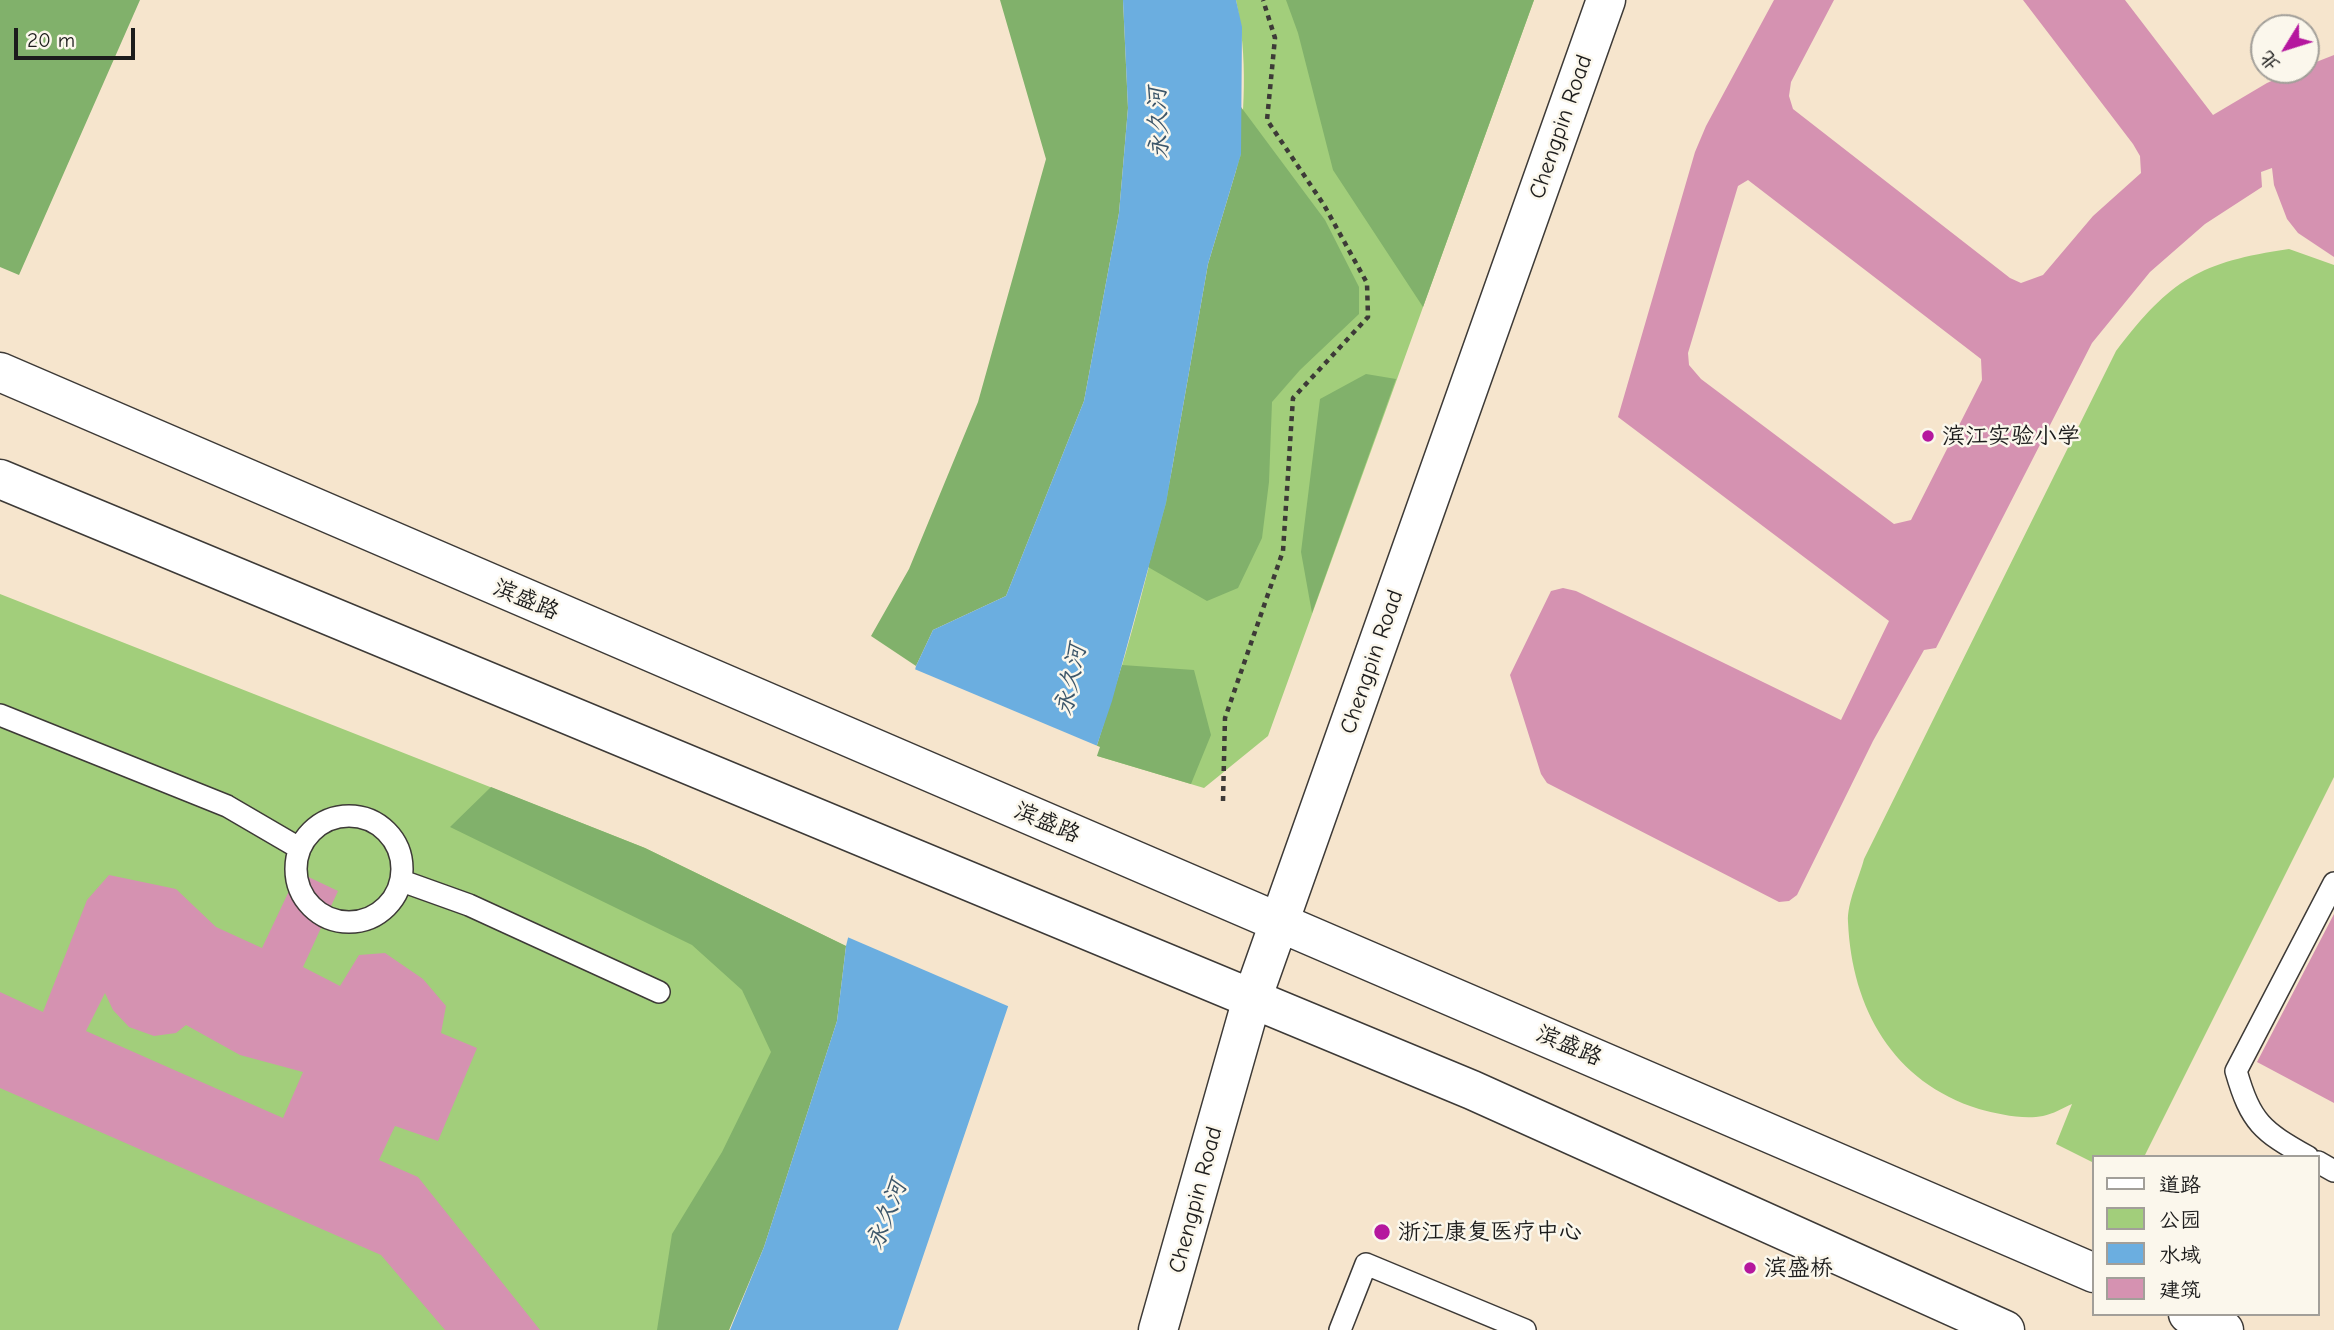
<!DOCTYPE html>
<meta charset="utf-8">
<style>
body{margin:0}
#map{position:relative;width:2334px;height:1330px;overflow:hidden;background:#f6e5cd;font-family:"Comic Neue","LXGW WenKai TC",sans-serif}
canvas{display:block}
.legend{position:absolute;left:2092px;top:1155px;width:228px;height:161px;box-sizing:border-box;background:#fbf7ec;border:2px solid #a29f99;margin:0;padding:9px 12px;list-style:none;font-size:21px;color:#1c1c1c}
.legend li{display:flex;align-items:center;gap:14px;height:35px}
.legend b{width:35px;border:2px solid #a29f99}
.north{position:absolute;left:2250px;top:14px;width:70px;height:70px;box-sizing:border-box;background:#fbf7ec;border:2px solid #a29f99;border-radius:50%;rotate:232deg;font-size:19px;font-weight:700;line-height:28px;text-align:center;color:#1c1c1c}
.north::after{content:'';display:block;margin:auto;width:24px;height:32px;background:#b5179e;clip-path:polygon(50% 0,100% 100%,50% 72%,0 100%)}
.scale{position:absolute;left:14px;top:28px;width:121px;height:32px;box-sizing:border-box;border:4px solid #1c1c1c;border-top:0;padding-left:9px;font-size:21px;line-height:24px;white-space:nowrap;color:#1c1c1c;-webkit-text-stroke:5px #fbf7ec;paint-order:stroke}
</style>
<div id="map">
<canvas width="2334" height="1330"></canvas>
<ul class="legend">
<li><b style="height:9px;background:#fff"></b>道路</li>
<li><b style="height:19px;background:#a2ce7b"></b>公园</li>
<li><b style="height:19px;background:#6baee0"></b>水域</li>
<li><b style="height:19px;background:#d592b1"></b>建筑</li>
</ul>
<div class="north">北</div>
<div class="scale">20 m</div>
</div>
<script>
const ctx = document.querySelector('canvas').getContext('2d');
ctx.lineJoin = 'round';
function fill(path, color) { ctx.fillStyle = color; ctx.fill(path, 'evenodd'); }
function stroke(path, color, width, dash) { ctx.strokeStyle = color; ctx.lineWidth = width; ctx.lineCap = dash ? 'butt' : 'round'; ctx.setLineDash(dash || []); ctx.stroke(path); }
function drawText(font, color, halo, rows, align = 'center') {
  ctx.font = font + ' "Comic Neue","LXGW WenKai TC",sans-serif'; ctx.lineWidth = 5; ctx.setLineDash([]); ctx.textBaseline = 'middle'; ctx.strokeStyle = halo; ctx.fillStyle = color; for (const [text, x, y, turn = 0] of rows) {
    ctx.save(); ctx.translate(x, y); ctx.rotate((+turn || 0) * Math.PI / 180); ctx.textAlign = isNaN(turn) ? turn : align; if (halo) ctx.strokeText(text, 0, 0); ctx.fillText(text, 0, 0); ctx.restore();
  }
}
const green = new Path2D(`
 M1236,0H1534L1268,736L1204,788L1094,755C1139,622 1170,483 1200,345C1224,234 1260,114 1236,0Z
 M2289,249L2334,265V777L2144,1157H2094V1163L2056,1144L2072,1104C2063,1108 2053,1114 2043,1116C2023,1120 1998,1114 1979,1109C1893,1082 1852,1009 1848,922C1847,903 1859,878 1864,859L2116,351C2171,279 2200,262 2289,249Z
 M0,594L645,848L846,946L729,1330H0Z`);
const forest = new Path2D(`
 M0,0H140L19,275L0,267Z
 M1000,0H1123L1128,108L1119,213L1084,401L1006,596L933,630L916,666L871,636L909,569L978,402L1046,159Z
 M1286,0H1534L1423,307L1333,170L1298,33Z
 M1241,107L1325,220L1359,287V314L1300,370L1272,402L1269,482L1262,538L1238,588L1207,601L1148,567L1166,503L1208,264L1241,154Z
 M1366,374L1396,379L1312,613L1301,552L1320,399Z
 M1122,665L1194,670L1211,735L1191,784L1094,755Z
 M491,787L645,848L846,946L837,1021L764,1247L729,1330H657L672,1234L722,1152L771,1052L742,990L692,945L450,827Z`);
const water = new Path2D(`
 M1123,0H1236L1242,27L1241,154L1208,264L1166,503L1112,701L898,1330H730L764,1247L837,1021L846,946L916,666L933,630L1006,596L1084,401L1119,213L1128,108Z`);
const pier = new Path2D(`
 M912,668L1100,747L1010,1007L845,936Z`);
const building = new Path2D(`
 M1774,0H1834L1791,82L1789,96L1793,109L2010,278L2021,283L2043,275L2093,216L2141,173L2140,156L2133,144L2023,0H2125L2213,115L2267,83L2296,70H2306V66L2334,55V257L2298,233L2287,219L2274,185L2272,168L2261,172L2262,187L2205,224L2150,272L2092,343L1936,648L1924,650L1873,741L1797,895L1789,901L1779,902L1547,783L1541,774L1510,675L1551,591L1563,588L1576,591L1841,720L1889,621L1618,417L1695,152L1706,126ZM1748,180L1981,359L1982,380L1911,520L1894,524L1701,379L1689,365L1688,353L1738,186Z
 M298,872L338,891L303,967L340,986L359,955L385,953L423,979L446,1006L441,1033L477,1048L438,1141L395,1126L379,1160L418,1177L540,1330H445L381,1255L0,1088V992L43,1012L87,900L109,875L176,889L216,927L262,948ZM105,993L113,1010L129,1027L154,1036L176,1033L186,1025L240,1055L303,1072L283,1118L86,1031Z
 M2334,914V1103L2257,1062Z`);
const path = new Path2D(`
 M1223,801L1225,718L1283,551L1293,398L1368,317L1367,283L1324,205L1267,120L1275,38L1263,0`);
const lane = new Path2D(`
 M0,715L227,806L299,848
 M296 869a53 53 0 1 1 106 0a53 53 0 1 1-106 0Z
 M402,881L469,905L659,992
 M2308,1157C2262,1131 2251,1123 2236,1071L2334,883
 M2318,1162L2334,1171
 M1340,1330L1366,1264L1525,1330`);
const secondary = new Path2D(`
 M0,372L2094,1273
 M0,479L1472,1090L2005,1330
 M2188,1314L2224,1330
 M1158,1330L1252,999L1606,0`);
const markers = [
 [1928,436,7,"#b5179e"],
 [1382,1232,9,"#b5179e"],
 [1750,1268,7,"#b5179e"]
];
const streetNames = [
 ["Chengpin Road",1561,127,-71],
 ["滨盛路",526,600,23],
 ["Chengpin Road",1372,662,-71],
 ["滨盛路",1047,823,23],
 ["滨盛路",1569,1046,23],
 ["Chengpin Road",1196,1200,-75]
];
const poiNames = [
 ["滨江实验小学",1942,436],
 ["浙江康复医疗中心",1398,1232],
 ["滨盛桥",1764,1268]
];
const waterNames = [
 ["永久河",1159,123,-92],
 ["永久河",1071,680,-78],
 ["永久河",887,1215,-69]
];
fill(green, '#a2ce7b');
fill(forest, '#81b16b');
fill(water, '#6baee0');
fill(pier, '#f6e5cd');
fill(building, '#d592b1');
stroke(lane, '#3d3a37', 24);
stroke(secondary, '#3d3a37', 41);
stroke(path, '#3d3a37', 4.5, [5, 5]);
stroke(lane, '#fff', 21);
stroke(secondary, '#fff', 38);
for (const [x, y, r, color] of markers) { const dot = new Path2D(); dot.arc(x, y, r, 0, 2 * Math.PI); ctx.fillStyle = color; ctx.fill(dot); stroke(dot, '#fbf7ec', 2.5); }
drawText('23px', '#1c1c1c', '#fbf7ec', streetNames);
drawText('23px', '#1c1c1c', '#fbf7ec', poiNames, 'left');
drawText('italic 24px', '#3c566a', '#fbf7ec', waterNames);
</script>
